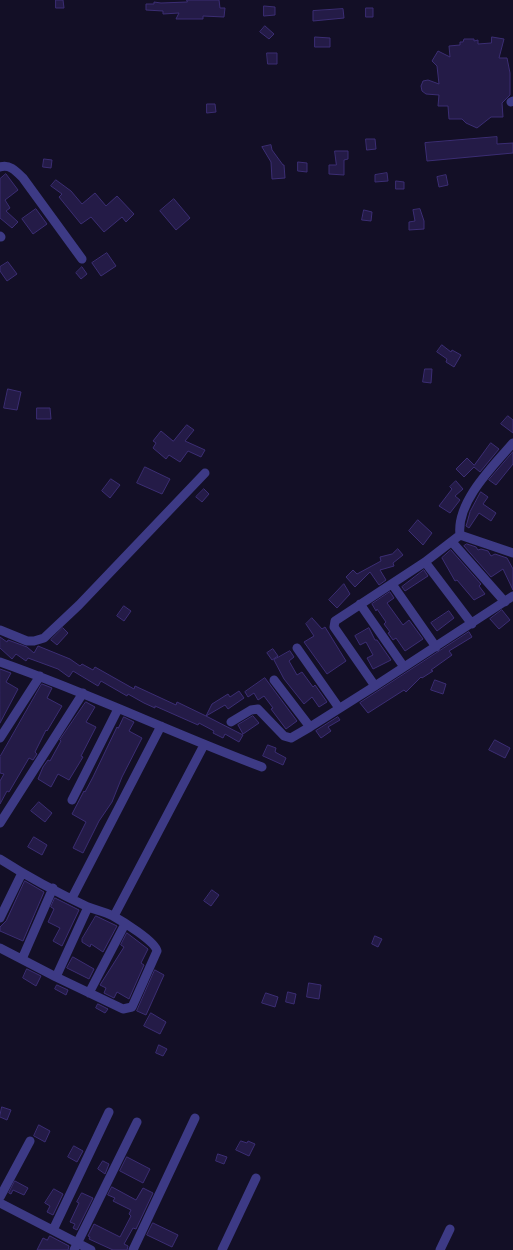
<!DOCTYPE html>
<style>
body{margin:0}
canvas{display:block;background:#130f26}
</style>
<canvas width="513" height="1250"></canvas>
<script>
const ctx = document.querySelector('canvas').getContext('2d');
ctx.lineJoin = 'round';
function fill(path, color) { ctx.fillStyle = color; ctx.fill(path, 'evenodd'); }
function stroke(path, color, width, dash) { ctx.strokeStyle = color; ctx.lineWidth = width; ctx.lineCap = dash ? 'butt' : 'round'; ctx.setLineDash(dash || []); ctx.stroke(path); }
const building = new Path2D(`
 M56,0H63L64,8H56Z
 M187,0H219L220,8H225L224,17L203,16V19H176L179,13L163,14V11L146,10V4H154V2L161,3L187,2Z
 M264,6L275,7V15L264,16Z
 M366,8H373V17H366Z
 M343,9L344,18L313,21V11Z
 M265,26L274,34L269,39L260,32Z
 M315,37L330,38V47H315Z
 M492,37L504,39L499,58H507L510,73V95L502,103L503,117H491L477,128L466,123L462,119H449L448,106H438L439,95L426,94L422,91L421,86L423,81L428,80L439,84L437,66L432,61L438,51L450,57L449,46L460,45V42H463L464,39H474V41L478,40V44L491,43Z
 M267,53H277V64H268Z
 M207,104H215L216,112L207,113Z
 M497,137V144L513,143V153L427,161L425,143Z
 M366,139H375L376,149L367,150Z
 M271,145L272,150L283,165H284L285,178L272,179L271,162L262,147Z
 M335,151H348V159L344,160V175L329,174V165H336Z
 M44,159L52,160L51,168L43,167Z
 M298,162L307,163V172L298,171Z
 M387,173L388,181L375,182V175Z
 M6,174L18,190L5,200L10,208L6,211L18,222L12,228L0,218V179Z
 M446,175L448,185L439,187L437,177Z
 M56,180L71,191L82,204L95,193L106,206L117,196L134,214L126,222L122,217L104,232L91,217L81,224L59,197L62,194L51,186Z
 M396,181L404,182V189H396Z
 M174,199L190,218L176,230L160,211Z
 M36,209L47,224L33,234L22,219Z
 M420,209L424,221V229L409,230V222L415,221L413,210Z
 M364,210L372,212L371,221L362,220Z
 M107,253L116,266L101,276L92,263Z
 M8,262L17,274L7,281L0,271V267Z
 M82,267L87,274L81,279L76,273Z
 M442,345L451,352L452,350L461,355L454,367L446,362L447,359L437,352Z
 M425,369H432L431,383L423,382Z
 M8,389L21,392L17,410L4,408Z
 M37,408H50L51,419H37Z
 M508,416L513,420V433L501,424Z
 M187,425L194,430L185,441L205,450L201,457L188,451L180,462L169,455L166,459L153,448L156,443L153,441L161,431L173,441Z
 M491,443L499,449L480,472L474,467L464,477L456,469L467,458L474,465Z
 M513,452V464L496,485L489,480Z
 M145,467L170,479L162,494L137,483Z
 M111,479L120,485L110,498L102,491Z
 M456,481L463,489L455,496L460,500L450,513L439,506L452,489L450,487Z
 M204,489L209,494L202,502L196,497Z
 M481,492L488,497L483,504L496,513L491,521L479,513L469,528L466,526L467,523L470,512Z
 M418,520L432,533L423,545L409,531Z
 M467,544L476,547L478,550L481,549L488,551L491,556L495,554L507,558L513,569V590L503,569L491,577L464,546Z
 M398,549L403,555L393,563L394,566L380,570L386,580L379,585L370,572L355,587L346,577L353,570L357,574L381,561L380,557L392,554Z
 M451,550L481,584L479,586L485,594L474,600L457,580L455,581L442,558Z
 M424,570L428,576L405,591L402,587Z
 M344,584L350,594L337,608L329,600Z
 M390,592L394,598L387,603L403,625L409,620L423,639L405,651L396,638L393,640L388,633L390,632L384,624L386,622L377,609L376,611L372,604Z
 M124,606L131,611L124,621L117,616Z
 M502,610L510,620L499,629L490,619Z
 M449,611L454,618L437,631L431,623Z
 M312,618L322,629L325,627L346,661L327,674L304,642L314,636L306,624Z
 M63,628L68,633L57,645L51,640Z
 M369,628L375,640H377L391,660L373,669L367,658L373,655L366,642L360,645L355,636Z
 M469,632L472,637L449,651L452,655L431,670L433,671L422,678L421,677L406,692L404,690L368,713L360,703Z
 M0,637L7,642L8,640L27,647L34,653L38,646L70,659L80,666L82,664L93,670L95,667L134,689L135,686L176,705L177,702L206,716L212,704L228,694L230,697L239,691L244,698L228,709L225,705L206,716L243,735L239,742L225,734L223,738L213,733L214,731L199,723L198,725L155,706V708L144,703L128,694L127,696L101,681L98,686L73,671L69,677L58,669L28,658L26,661L16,654L12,659L0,648Z
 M273,649L278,656L272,660L267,653Z
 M290,651L294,657L289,661L297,675L302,672L313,687L315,685L327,702L319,707L312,697L304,704L284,679L274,660Z
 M0,669L11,673L6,682L18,689L0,723Z
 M265,678L297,721L286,729L271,709L273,708L264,696L258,700L254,693L248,697L245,692Z
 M435,680L446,684L443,694L431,690Z
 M42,684L52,688L47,698L62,706L47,731L46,730L35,752L37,754L33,760L29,758L9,792L7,791L0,804V781L4,774L0,773V757Z
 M86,702L95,707L86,722L96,727L81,756L83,757L69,780L58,774L51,787L38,779L43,767L48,760L50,761L61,741L60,740Z
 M253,716L259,723L243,734L238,725Z
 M124,717L134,722L129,731L142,738L122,777L112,802L99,821L83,853L73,848L86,822L72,814L84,791L85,792L93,777L117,727L118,728Z
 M338,717L340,720L328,727L331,731L321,738L316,731Z
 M495,740L510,748L505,758L489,750Z
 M268,745L276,748L275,752L286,758L283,765L263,756Z
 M39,802L52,813L45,822L31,811Z
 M34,837L47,845L42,855L28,847Z
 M25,881L44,892L23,941L0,931V927L6,921Z
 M212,890L219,895L211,906L204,901Z
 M55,898L79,910L62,946L53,941L60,928L48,922L54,909L51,907Z
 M96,916L117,926L103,952L91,944L90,947L82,942V939Z
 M127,933L148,949L141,963L144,965L129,999L117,992L114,998L104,993L106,988L100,985L124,947L121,945Z
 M375,936L382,939L378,947L372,944Z
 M73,957L94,969L89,979L67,968Z
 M27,969L41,976L36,986L23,978Z
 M155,970L164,975L146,1015L137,1011Z
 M309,983L321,985L319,999L307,997Z
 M57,985L68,990L66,995L55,989Z
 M288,992L296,994L294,1004L286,1002Z
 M266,993L278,997L275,1007L262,1003Z
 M98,1004L108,1009L105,1013L96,1008Z
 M151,1013L166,1022L160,1034L144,1026Z
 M159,1045L167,1049L163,1056L156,1053Z
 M2,1107L11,1110L7,1120L0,1117Z
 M39,1125L50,1131L45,1142L34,1136Z
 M241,1141L247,1143L248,1141L255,1144L249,1156L236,1150Z
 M74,1146L83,1151L77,1162L68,1157Z
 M218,1154L227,1157L224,1164L216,1161Z
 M127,1157L150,1169L143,1183L120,1171Z
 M103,1161L109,1164L105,1174L98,1169Z
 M15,1181L28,1188L24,1195L13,1190L11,1194L9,1193Z
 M112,1187L136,1200L143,1188L153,1193L136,1229L133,1228L124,1244L128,1246L127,1250H113L89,1239L90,1237L88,1236L94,1224L120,1237L131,1216L129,1214L131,1210L113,1201L115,1198L108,1195Z
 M54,1189L63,1194L53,1215L47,1212L50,1206L45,1203Z
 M82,1193L93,1198L77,1230L73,1228L75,1224L70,1222L79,1203L77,1202Z
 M153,1223L178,1235L172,1247L147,1235Z
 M50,1236L69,1246L68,1250H37L43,1238L47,1240Z`);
const street = new Path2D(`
 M511,102L513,101
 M0,167C10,164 16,171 23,178L82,259
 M0,236L1,237
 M460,535L513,553
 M452,542L505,602
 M425,562L472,624
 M392,584L436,647
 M360,604L404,667
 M0,630L27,641H34L44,638L79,605L205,473
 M297,648L339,708
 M0,662C89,693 174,734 262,767
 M274,680L310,727
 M375,686L334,627L335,621L425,562L460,535C456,502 493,466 513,443
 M231,722L251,710L258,709L284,736L291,738L310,727L375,686L513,596
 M0,738L40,676
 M72,800L118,709
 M0,823L83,693
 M0,859C28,877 58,893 88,907C96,910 105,912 113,916C122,921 155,941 157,951L132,1007L123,1009L56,977L0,948
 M72,898L161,726
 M114,916L204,745
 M0,918L22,873
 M22,959L53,888
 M56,977L88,907
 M89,993L125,924
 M0,1197L30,1141
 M0,1203L91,1250
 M53,1230L109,1112
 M74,1250L137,1122
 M133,1250L195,1118
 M222,1250L256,1178
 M440,1250L450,1229`);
fill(building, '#241b47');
stroke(building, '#3b2d73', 1);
stroke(street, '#3d3a85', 9);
</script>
